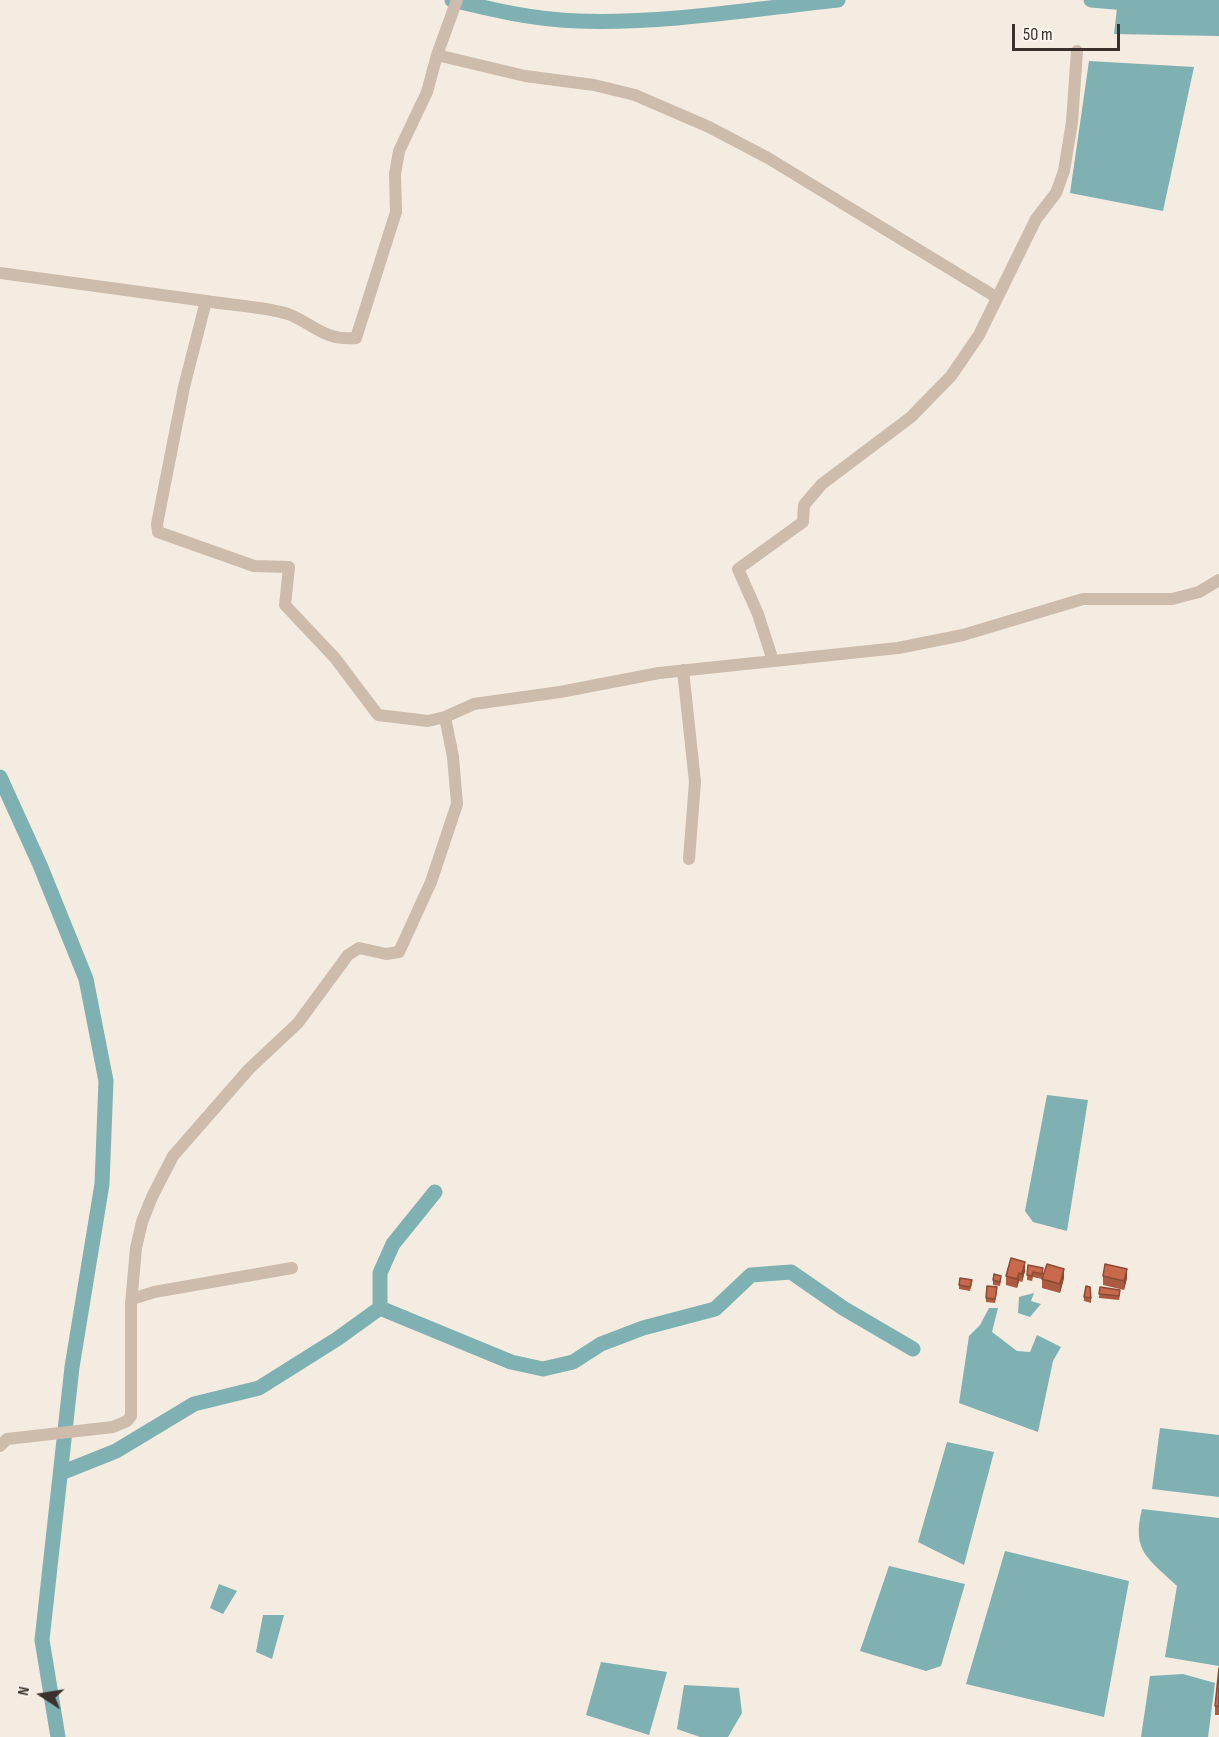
<!DOCTYPE html>
<style>
body{margin:0}
#map{position:relative;width:1219px;height:1737px;overflow:hidden;background:#f4ebe1;font-family:"Sofia Sans Condensed",sans-serif}
canvas{display:block}
.north{position:absolute;left:12px;top:1665px;width:60px;height:60px;-webkit-text-stroke:4px #fbf5ee;paint-order:stroke;rotate:282deg;font-size:16px;font-weight:700;line-height:24px;text-align:center;color:#3b302b}
.north::after{content:'';display:block;margin:auto;width:21px;height:27px;background:#3b302b;clip-path:polygon(50% 0,100% 100%,50% 72%,0 100%)}
.scale{position:absolute;left:1012px;top:24px;width:108px;height:27px;box-sizing:border-box;border:3px solid #3b302b;border-top:0;padding-left:8px;font-size:18px;line-height:21px;white-space:nowrap;color:#3b302b;-webkit-text-stroke:4px #fbf5ee;paint-order:stroke}
</style>
<div id="map">
<canvas width="1219" height="1737"></canvas>
<div class="north">N</div>
<div class="scale">50 m</div>
</div>
<script>
const ctx = document.querySelector('canvas').getContext('2d');
ctx.lineJoin = 'round';
function fill(path, color) { ctx.fillStyle = color; ctx.fill(path, 'evenodd'); }
function stroke(path, color, width, dash) { ctx.strokeStyle = color; ctx.lineWidth = width; ctx.lineCap = dash ? 'butt' : 'round'; ctx.setLineDash(dash || []); ctx.stroke(path); }
const water = new Path2D(`
 M1118,0H1219V36L1114,34Z
 M1089,61L1194,67L1163,211L1070,193Z
 M1047,1095L1088,1100L1067,1231L1033,1222L1025,1211Z
 M1034,1293L1031,1301L1041,1304L1030,1317L1018,1313L1019,1297Z
 M989,1308H998L992,1332L1017,1351L1030,1352L1037,1335L1061,1347L1053,1361L1038,1432L959,1403L969,1336L980,1325Z
 M1160,1428L1219,1435V1497L1152,1489Z
 M947,1442L994,1452L964,1565L918,1542Z
 M1142,1509L1219,1518V1666L1165,1657L1177,1586C1149,1559 1131,1552 1142,1509Z
 M1005,1551L1129,1581L1104,1717L966,1684Z
 M889,1566L965,1584L941,1666L926,1671L860,1651Z
 M219,1584L237,1591L223,1614L210,1608Z
 M263,1615H284L272,1659L256,1652Z
 M601,1662L667,1672L649,1735L586,1715Z
 M1183,1674L1215,1683L1208,1737H1141L1150,1676Z
 M684,1685L739,1688L742,1713L728,1737H700L677,1729Z`);
const canal = new Path2D(`
 M452,0C494,10 535,20 578,21C664,24 753,9 838,0
 M1091,0L1138,4
 M0,777L40,865L86,979L106,1081L102,1184L72,1367L42,1640L58,1737
 M380,1308V1273L393,1244L435,1192
 M61,1473L116,1451L194,1404L259,1388L337,1339L380,1308L511,1362L543,1369L573,1362L601,1344L643,1328L715,1309L751,1275L791,1272L843,1308L913,1349`);
const street = new Path2D(`
 M437,55L525,76L594,85L635,95L709,127L768,158L996,297
 M0,273L206,301
 M773,661L758,614L738,569L803,522L804,505L822,484L911,417L951,376L979,335L1036,219L1056,193L1064,171L1072,122L1077,51
 M683,670L695,782L689,859
 M445,717L428,721L378,715L335,658L285,605L289,567L254,566L158,532L157,524L184,387L206,301C229,305 267,307 288,314C314,324 324,341 356,338L396,212L395,174L399,151L427,92L437,55L457,0
 M132,1299L154,1292L292,1268
 M0,1446L7,1439L113,1427L127,1421L131,1416V1304L136,1248L142,1222L152,1197L173,1156L249,1069L298,1023L348,955L359,948L386,954L399,952L431,882L457,804L453,757L445,717L474,704L560,692L659,673L898,648L963,635L1083,599H1172L1199,592L1219,580`);
const wall = new Path2D(`
 M1028,1265L1043,1273L1042,1279L1033,1277L1032,1281L1027,1280Z
 M1025,1271L1022,1282L1019,1281L1017,1288L1006,1285V1276Z
 M1103,1276L1127,1278L1124,1290L1103,1285Z
 M1064,1278L1060,1293L1042,1288V1279Z
 M993,1280H1001L1000,1286L993,1285Z
 M972,1284L970,1291L959,1289V1285Z
 M1100,1287L1120,1294L1119,1300L1099,1298Z
 M997,1292L995,1303L986,1302V1298Z
 M1084,1297L1091,1298V1303L1084,1301Z
 M1219,1668V1715H1215V1706Z`);
const shadedWall = new Path2D(`
 M1025,1262V1271L1022,1282V1274Z
 M1064,1269V1278L1060,1293V1284Z
 M1127,1269V1278L1124,1290V1281Z
 M1019,1273V1281L1017,1288V1279Z`);
const building = new Path2D(`
 M1011,1258L1025,1262L1022,1274L1019,1273L1017,1279L1006,1276Z
 M1047,1264L1064,1269L1060,1284L1042,1279Z
 M1105,1264L1127,1269L1124,1281L1103,1276Z
 M1028,1265L1043,1268L1042,1274L1033,1272L1032,1276L1027,1275Z
 M994,1274L1001,1276L1000,1282L993,1280Z
 M960,1278L972,1280L970,1287L959,1285Z
 M987,1286L997,1287L995,1299L986,1298Z
 M1086,1286L1090,1287L1091,1298L1084,1297Z
 M1100,1287L1120,1290L1119,1296L1099,1294Z
 M1219,1668V1706H1215Z`);
fill(water, '#7fb0b2');
stroke(canal, '#7fb0b2', 15);
stroke(street, '#cdbbac', 12);
fill(wall, '#ac5a40');
fill(shadedWall, '#8c4a34');
fill(building, '#c8694b');
stroke(building, '#8c4a34', 1.5);
</script>
